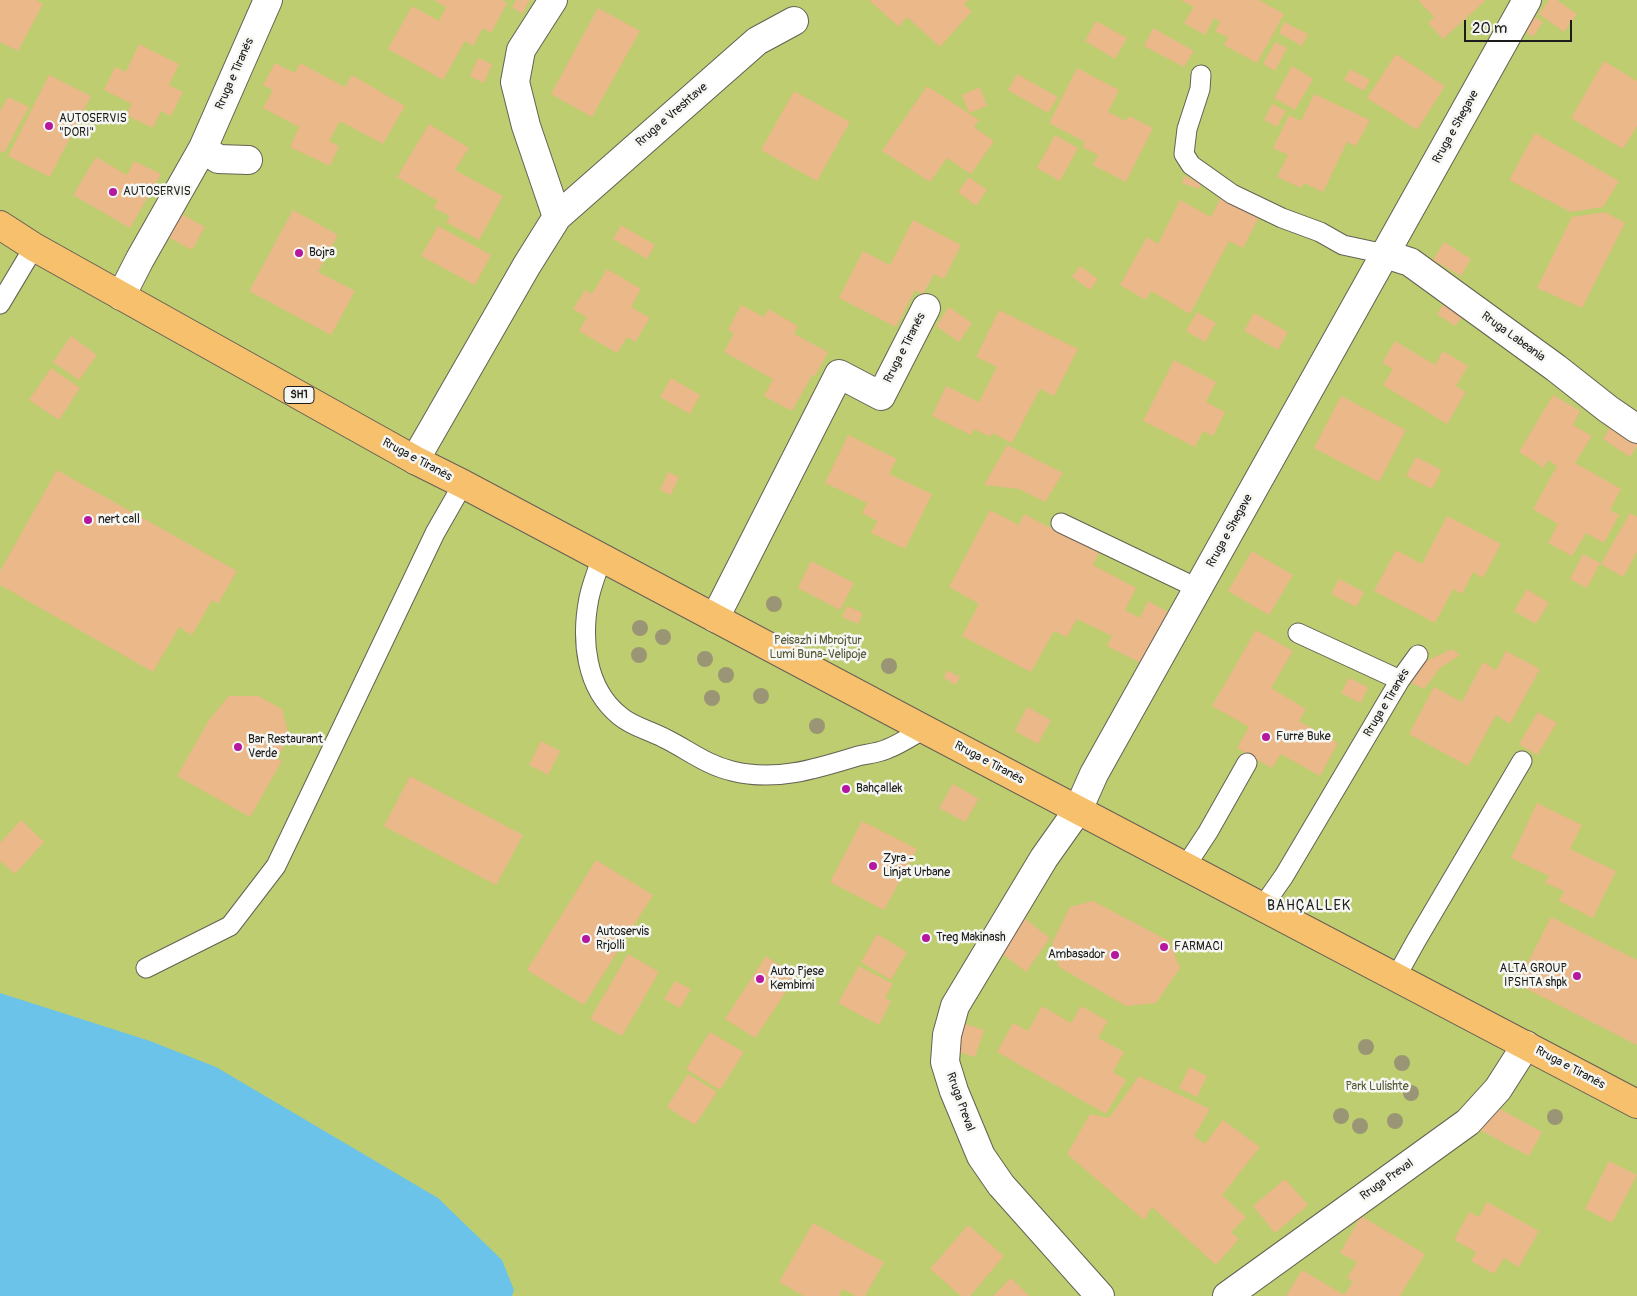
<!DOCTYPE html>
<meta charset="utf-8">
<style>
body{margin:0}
#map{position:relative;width:1637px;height:1296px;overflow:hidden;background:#efdebe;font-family:Pangolin,sans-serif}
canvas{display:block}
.scale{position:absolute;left:1464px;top:20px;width:108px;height:22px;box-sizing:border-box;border:2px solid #1c1c1c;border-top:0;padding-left:6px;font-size:15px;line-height:18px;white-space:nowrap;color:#1c1c1c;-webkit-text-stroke:4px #f6f6f2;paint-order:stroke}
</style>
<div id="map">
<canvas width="1637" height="1296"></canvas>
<div class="scale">20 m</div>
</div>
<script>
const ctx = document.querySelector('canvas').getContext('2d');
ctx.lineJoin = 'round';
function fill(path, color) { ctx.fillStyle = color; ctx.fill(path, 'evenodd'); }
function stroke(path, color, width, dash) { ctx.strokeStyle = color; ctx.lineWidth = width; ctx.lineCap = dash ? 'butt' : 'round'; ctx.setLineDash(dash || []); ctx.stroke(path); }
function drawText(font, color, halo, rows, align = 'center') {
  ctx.font = font + ' Pangolin,sans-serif'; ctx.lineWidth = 5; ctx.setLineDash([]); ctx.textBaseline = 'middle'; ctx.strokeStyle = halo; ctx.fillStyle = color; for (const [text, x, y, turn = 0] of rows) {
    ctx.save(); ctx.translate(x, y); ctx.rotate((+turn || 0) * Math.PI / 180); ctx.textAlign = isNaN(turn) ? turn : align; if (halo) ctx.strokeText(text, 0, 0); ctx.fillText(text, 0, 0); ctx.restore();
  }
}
const green = new Path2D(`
 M0,0H1637V1296H0Z`);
const water = new Path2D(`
 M0,993L150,1041L216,1067L438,1198L502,1260L514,1290L512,1296H0Z`);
const building = new Path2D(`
 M0,0H36L43,4L18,51L0,42Z
 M434,0H502L507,3L491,33L483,28L473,46L465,41L443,80L388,49L412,6L439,21L446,7Z
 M516,0H530L522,14L512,7Z
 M869,0H968L964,5L972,11L940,47L907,17L899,27Z
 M1181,0H1259L1284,14L1257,63L1224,45L1228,37L1215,31L1220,22L1214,18L1205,35L1184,23L1194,7Z
 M1418,0H1486L1443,39L1428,23L1434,17Z
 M1549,0H1557L1577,14L1564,32L1539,14Z
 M598,8L640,31L592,117L551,94Z
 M1533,16L1543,22L1533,37L1523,30Z
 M1096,21L1127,38L1115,59L1085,41Z
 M1284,22L1308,34L1302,46L1279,33Z
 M1153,28L1194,51L1184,67L1144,46Z
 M1275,42L1287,48L1275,71L1263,64Z
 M139,44L179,64L169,85L183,92L171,116L161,111L153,128L126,115L132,104L104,90L115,67L126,72Z
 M1396,54L1445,86L1417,130L1367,98Z
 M478,58L492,64L484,83L470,76Z
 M1604,61L1637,81V126L1623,149L1571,118Z
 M275,63L295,73L300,63L345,87L352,75L405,106L383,144L340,121L329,141L339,146L330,166L290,147L299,127L263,108L273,90L263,85Z
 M1292,66L1313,79L1295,110L1274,98Z
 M1077,68L1119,90L1108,112L1126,121L1129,116L1153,128L1126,182L1093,165L1098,155L1082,147L1085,142L1049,123Z
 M1350,69L1370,80L1364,91L1344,80Z
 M1017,74L1058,97L1048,113L1008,90Z
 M49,75L91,96L50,177L8,156Z
 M927,86L979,120L974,127L994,141L971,174L947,158L930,182L882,151Z
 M980,87L987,106L969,113L962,95Z
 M794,91L850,122L817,181L761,150Z
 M1314,94L1370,120L1356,146L1347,142L1323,192L1304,183L1301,188L1277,177L1288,155L1273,148L1289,115L1301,121Z
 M8,97L29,107L4,153L0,151V111Z
 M1272,104L1286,111L1277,127L1264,120Z
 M429,124L469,148L455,170L503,196L479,240L446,222L450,216L434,208L438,201L397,177Z
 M1535,133L1619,181L1603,207L1571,212L1509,180Z
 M1055,135L1078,148L1060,181L1037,168Z
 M96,157L127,175L134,161L161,174L130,228L73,195Z
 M1184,176L1201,183L1199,189L1182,183Z
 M969,177L987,190L976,206L958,192Z
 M1221,197L1259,217L1243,248L1229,241L1190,314L1151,291L1146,300L1120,285L1147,237L1158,244L1180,200L1211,217Z
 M293,210L338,235L318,272L355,291L331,335L249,291Z
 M1605,212L1625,223L1582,308L1537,288L1572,217Z
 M181,214L205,227L192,250L168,237Z
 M913,220L961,245L944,279L934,274L923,294L915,290L896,327L839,298L863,251L890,265Z
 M621,225L655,245L647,259L613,239Z
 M438,226L491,255L475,285L421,256Z
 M1444,242L1471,259L1461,276L1433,260Z
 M1080,266L1098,279L1090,290L1072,277Z
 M607,269L641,289L631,307L650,318L635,342L627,337L617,353L579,331L587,317L573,309L585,290L592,294Z
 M1445,302L1464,315L1455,326L1437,314Z
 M741,305L764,317L768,309L798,326L794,334L828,352L815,376L812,375L792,411L764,396L773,379L724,352L734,333L728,330Z
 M949,307L972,323L959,342L936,326Z
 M999,310L1078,349L1054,396L1040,389L1012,443L992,433L990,437L974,429L971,435L932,416L946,386L979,402L997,367L976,357Z
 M1197,312L1216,323L1205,342L1186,331Z
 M1254,313L1288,332L1278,350L1244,331Z
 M71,336L97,355L79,380L53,362Z
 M1395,341L1435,365L1443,351L1468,366L1456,386L1466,392L1447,424L1383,385L1393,369L1382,363Z
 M1174,360L1216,382L1206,402L1225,412L1213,436L1203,431L1195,447L1143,421Z
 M51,368L80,388L59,420L29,400Z
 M671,378L700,395L690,414L660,397Z
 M1553,395L1580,411L1573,425L1592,436L1575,463L1621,489L1610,510L1619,515L1604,543L1586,533L1572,556L1548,543L1558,524L1533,509L1557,466L1548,460L1544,468L1519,452Z
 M1341,396L1406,430L1379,482L1314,448Z
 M1612,424L1637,440V446L1630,457L1603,439Z
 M848,435L897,459L889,474L932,494L905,549L871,533L877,521L862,513L867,503L825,483Z
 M1007,445L1063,473L1045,502L1019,489L984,485Z
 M1416,457L1442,470L1432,489L1406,476Z
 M57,470L237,571L218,604L212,600L192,635L179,627L153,672L0,585V571Z
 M668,472L679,477L671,495L660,490Z
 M990,510L1019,525L1024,514L1099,553L1093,565L1136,588L1125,610L1140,618L1148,601L1170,613L1143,664L1107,646L1112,636L1077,619L1067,637L1054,631L1031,672L962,636L979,604L949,587Z
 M1630,513L1637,517V552L1623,577L1601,564Z
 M1447,516L1501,544L1483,578L1473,572L1462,594L1453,589L1435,623L1374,591L1396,550L1422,564Z
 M1252,551L1293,575L1269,615L1228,591Z
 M1583,554L1600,563L1587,588L1570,579Z
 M811,561L854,583L840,610L798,588Z
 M1339,579L1364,592L1356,607L1331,594Z
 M1527,589L1549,603L1536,624L1514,611Z
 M847,606L863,613L858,624L842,617Z
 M1256,630L1293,651L1271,688L1306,709L1299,721L1338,743L1320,776L1281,754L1272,768L1237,748L1249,727L1212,706Z
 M1452,649L1460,655L1440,668L1424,689L1407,681L1424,662Z
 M1506,651L1540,669L1510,724L1496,715L1468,766L1409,734L1434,687L1462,702L1483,662L1496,670Z
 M947,670L960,677L956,685L944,678Z
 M1349,678L1368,687L1361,703L1341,693Z
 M229,696H258L282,709L289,737L277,758L282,761L250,817L177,776L209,720Z
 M1027,707L1051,720L1038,744L1015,731Z
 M1538,712L1557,723L1537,755L1519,744Z
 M541,741L560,751L548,775L529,765Z
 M410,776L523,835L496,885L384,826Z
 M953,784L979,799L965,822L939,808Z
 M1537,803L1582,825L1570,849L1616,871L1593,918L1559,901L1564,891L1545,883L1549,876L1511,858Z
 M21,820L44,842L15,874L0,861V843Z
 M862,821L917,849L884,910L830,882Z
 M596,860L653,895L584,1005L527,970Z
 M1093,901L1169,941L1180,968L1156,1003L1126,1006L1059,967L1052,943L1070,907Z
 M1021,916L1050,938L1026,972L996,949Z
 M1551,917L1637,960V1045L1517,984Z
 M877,934L907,952L891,980L861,962Z
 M628,954L659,972L622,1036L590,1019Z
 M766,956L796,977L755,1038L725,1019Z
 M859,966L893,984L885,998L891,1001L879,1025L838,1003Z
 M675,981L691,989L680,1008L664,999Z
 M1042,1006L1071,1023L1081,1006L1108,1021L1098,1038L1124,1052L1113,1072L1126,1080L1106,1114L997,1052L1013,1023L1028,1031Z
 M962,1023L984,1030L975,1057L953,1050Z
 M710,1032L744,1052L720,1090L686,1069Z
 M1189,1067L1207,1076L1197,1097L1179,1088Z
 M688,1074L717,1092L695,1125L667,1107Z
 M1139,1076L1210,1109L1194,1136L1205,1144L1223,1120L1260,1147L1222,1195L1246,1217L1231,1232L1239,1239L1216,1265L1152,1207L1144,1220L1067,1154L1090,1114L1109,1118Z
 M1491,1104L1542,1132L1529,1156L1478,1129Z
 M1609,1161L1637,1175L1612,1223L1585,1209Z
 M1285,1179L1308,1205L1275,1233L1253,1206Z
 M1487,1202L1539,1231L1519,1267L1504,1258L1494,1274L1471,1261L1476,1252L1454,1240L1469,1212L1479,1217Z
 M1361,1216L1425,1254L1400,1296H1286L1302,1270L1344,1295L1353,1282L1347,1278L1357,1262L1340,1253Z
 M813,1223L884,1262L865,1296H856L843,1289L839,1296H804L779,1282Z
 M968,1225L1004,1256L970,1296H961L930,1269Z
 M1011,1278L1029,1296H993Z`);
const service = new Path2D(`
 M1201,75L1200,89L1187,129L1184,154L1191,165L1232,194L1282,218L1320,232L1343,245L1385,254
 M0,304L34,247
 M1061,523L1197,588
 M602,558C597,571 592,584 589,598C581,639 585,688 620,716C633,727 649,730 664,738C687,749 706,765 732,771C775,782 816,769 858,756C867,754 878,753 887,749C900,744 912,736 924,729
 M1298,633L1400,680
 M1185,867L1208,832L1247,763
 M1263,906L1284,876L1400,680L1418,655
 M146,968L230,926L276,866L435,533L463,484
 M1396,977L1416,941L1522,761`);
const minor = new Path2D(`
 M553,0L521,50L515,82L526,126L557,217
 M203,148L218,159L248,160
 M1385,254L1410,262L1556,368L1608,409L1637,429
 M121,296L140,259L203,148L268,0
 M415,460L527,265L557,217L757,41L794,21
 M715,618L839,374L881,396L926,308
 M1100,1296L1001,1185L981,1156L954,1091L945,1062L947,1035L955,1006L1044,858L1078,810L1094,774L1527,0
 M1227,1296L1468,1122L1498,1089L1526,1045`);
const primary = new Path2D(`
 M0,225L34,247L415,460L463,484L924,729L1637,1104`);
const trees = [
 [774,604],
 [640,628],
 [663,637],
 [639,655],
 [705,659],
 [889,666],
 [726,675],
 [761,696],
 [712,698],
 [817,726],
 [1366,1047],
 [1402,1063],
 [1411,1093],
 [1341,1116],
 [1555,1117],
 [1395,1121],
 [1360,1126]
];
const markers = [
 [49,126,5,"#b5179e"],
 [113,192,5,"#b5179e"],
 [299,253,5,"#b5179e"],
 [88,520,5,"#b5179e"],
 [1266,737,5,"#b5179e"],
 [238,747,5,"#b5179e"],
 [846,789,5,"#b5179e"],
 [873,866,5,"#b5179e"],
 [926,938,5,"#b5179e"],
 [586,939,5,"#b5179e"],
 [1164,947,5,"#b5179e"],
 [1115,955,5,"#b5179e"],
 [1577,976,5,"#b5179e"],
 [760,979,5,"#b5179e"]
];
const shields = [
 [299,395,30]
];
const shieldNames = [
 ["SH1",299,395]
];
const streetNames = [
 ["Rruga e Tiranës",235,74,-66],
 ["Rruga e Vreshtave",672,115,-41],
 ["Rruga e Shegave",1456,127,-61],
 ["Rruga Labeania",1513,337,36],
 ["Rruga e Tiranës",905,348,-63],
 ["Rruga e Tiranës",417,460,28],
 ["Rruga e Shegave",1230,531,-61],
 ["Rruga e Tiranës",1387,703,-59],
 ["Rruga e Tiranës",989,763,28],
 ["Rruga e Tiranës",1570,1068,28],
 ["Rruga Preval",960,1102,70],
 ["Rruga Preval",1387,1180,-35]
];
const poiNames = [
 ["AUTOSERVIS",59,119],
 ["\"DORI\"",59,133],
 ["AUTOSERVIS",123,192],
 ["Bojra",309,253],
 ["nert call",98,520],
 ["Furrë Buke",1276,737],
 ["Bar Restaurant",248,740],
 ["Verde",248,754],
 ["Bahçallek",856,789],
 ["Zyra -",883,859],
 ["Linjat Urbane",883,873],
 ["Autoservis",596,932],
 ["Rrjolli",596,946],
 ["Treg Makinash",936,938],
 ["FARMACI",1174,947],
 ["Ambasador",1105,955,"right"],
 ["ALTA GROUP",1567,969,"right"],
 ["IPSHTA shpk",1567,983,"right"],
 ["Auto Pjese",770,972],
 ["Kembimi",770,986]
];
const parkNames = [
 ["Peisazh i Mbrojtur",818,641],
 ["Lumi Buna-Velipoje",818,655],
 ["Park Lulishte",1377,1087]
];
const neighbourhoodNames = [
 ["BAHÇALLEK",1309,906]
];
fill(green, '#becd6f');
fill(water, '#6cc3e9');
fill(building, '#eab889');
stroke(service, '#666055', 21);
stroke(minor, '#666055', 30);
stroke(primary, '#666055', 30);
stroke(service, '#fff', 19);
stroke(minor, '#fff', 28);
stroke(primary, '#f7c06c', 28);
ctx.fillStyle = '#9a9575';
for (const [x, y] of trees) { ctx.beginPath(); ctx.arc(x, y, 8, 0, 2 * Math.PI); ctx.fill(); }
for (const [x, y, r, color] of markers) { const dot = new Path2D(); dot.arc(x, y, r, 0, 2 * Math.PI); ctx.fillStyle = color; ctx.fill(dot); stroke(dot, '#f6f6f2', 2); }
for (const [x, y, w] of shields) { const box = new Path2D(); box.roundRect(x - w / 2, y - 8.5, w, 17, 4); ctx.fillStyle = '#f6f6f2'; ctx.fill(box); stroke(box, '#1c1c1c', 1); }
drawText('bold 11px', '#1c1c1c', null, shieldNames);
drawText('12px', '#1c1c1c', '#f6f6f2', streetNames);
drawText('12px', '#1c1c1c', '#f6f6f2', poiNames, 'left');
drawText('12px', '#555a39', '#f6f6f2', parkNames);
ctx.letterSpacing = '1px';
drawText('14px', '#1c1c1c', '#f6f6f2', neighbourhoodNames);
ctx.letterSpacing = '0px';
</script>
